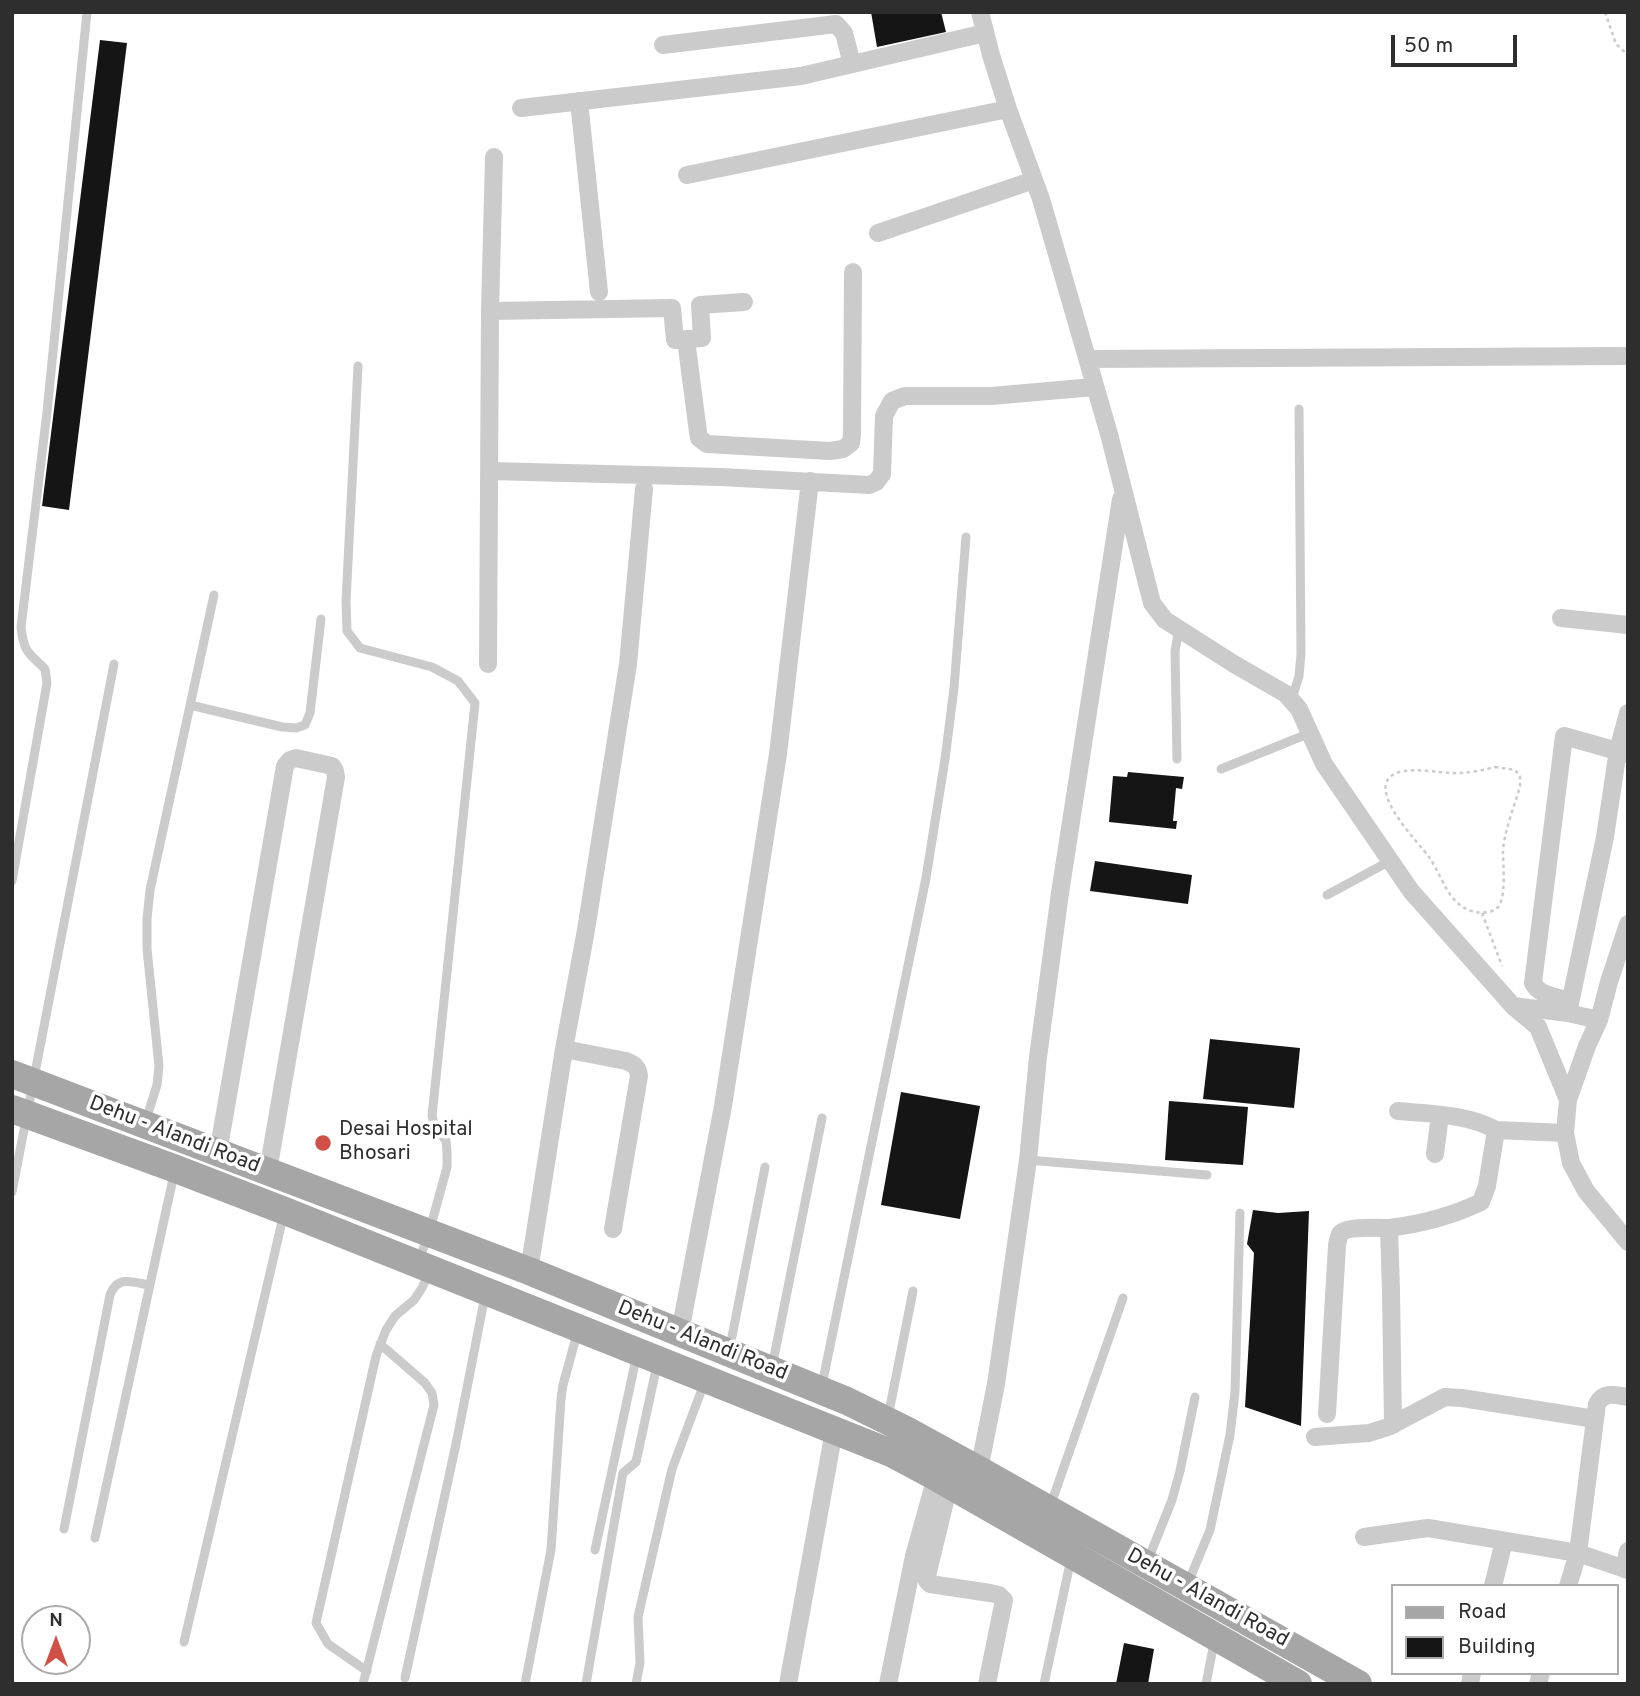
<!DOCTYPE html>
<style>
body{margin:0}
#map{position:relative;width:1640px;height:1696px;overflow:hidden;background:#fff;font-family:Overpass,sans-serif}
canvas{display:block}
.frame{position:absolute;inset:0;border:14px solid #2e2e2e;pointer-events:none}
.legend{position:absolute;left:1391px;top:1584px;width:228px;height:91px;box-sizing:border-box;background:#fff;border:2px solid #ababab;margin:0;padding:9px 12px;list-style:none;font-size:21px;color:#2e2e2e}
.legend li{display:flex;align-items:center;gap:14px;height:35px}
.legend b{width:35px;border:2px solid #ababab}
.north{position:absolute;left:21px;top:1605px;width:70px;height:70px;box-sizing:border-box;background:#fff;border:2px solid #ababab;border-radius:50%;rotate:0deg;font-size:19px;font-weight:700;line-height:28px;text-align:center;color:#2e2e2e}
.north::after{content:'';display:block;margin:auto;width:24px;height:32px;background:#d04f46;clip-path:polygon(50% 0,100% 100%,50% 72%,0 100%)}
.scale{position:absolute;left:1391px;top:35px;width:126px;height:32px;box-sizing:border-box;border:4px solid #2e2e2e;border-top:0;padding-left:9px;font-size:21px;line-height:24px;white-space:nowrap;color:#2e2e2e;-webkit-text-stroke:5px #fff;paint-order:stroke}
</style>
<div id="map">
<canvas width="1640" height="1696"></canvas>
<div class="frame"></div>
<ul class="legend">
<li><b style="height:9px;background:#a6a6a6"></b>Road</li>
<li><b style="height:19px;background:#151515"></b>Building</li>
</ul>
<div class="north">N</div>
<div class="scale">50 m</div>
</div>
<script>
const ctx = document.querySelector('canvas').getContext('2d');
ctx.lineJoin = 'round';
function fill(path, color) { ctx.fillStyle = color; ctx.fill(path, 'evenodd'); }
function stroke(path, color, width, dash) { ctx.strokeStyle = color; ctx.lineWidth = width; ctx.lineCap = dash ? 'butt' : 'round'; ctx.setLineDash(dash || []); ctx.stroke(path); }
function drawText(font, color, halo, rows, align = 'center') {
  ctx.font = font + ' Overpass,sans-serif'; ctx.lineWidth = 7; ctx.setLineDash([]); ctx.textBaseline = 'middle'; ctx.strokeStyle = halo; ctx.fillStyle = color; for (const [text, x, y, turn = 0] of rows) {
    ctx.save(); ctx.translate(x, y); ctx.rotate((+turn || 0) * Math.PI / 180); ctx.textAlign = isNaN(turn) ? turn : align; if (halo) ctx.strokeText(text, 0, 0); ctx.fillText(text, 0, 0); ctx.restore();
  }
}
const building = new Path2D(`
 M871,12H941L946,32L877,47Z
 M100,40L127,43L69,510L42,506Z
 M1128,772L1184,777L1182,789L1176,788L1173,821H1177L1176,829L1109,822L1113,776L1127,777Z
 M1095,861L1192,875L1188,904L1090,891Z
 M1210,1039L1300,1048L1294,1108L1203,1099Z
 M901,1092L980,1106L960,1219L881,1205Z
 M1169,1101L1248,1107L1243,1165L1165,1160Z
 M1253,1210L1278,1213L1309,1211L1301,1426L1245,1407L1254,1253L1247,1244Z
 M1124,1643L1154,1649L1148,1684H1116Z`);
const path = new Path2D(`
 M1605,12L1616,44L1628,55
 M1495,767L1515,770L1520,776V786C1515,805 1503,834 1503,853C1503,865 1507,902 1496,909C1490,913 1481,913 1475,912C1448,906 1443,877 1429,857C1418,842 1371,795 1390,777C1404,764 1441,774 1458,773C1470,773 1483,770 1495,767Z
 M1482,913L1502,966`);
const lane = new Path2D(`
 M358,366L346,601L347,631L360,648L432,667L458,681L475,703L432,1116L435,1127L446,1141L447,1151V1167L429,1233L419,1260
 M1292,699L1299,676L1301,654L1299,409
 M190,705L282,727L296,728L305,725L310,713L321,619
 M1177,759L1175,651L1179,629
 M1221,769L1310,733
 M12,881L47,683L45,669C28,652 24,653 21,627L47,412L87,12
 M1327,895L1390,861
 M145,1123L157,1085L159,1066L147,949V919L150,890L214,595
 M1028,1160L1207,1175
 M12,1192L114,664
 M730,1347L765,1167
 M772,1367L822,1118
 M822,1385L926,878L945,759L954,688L966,537
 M888,1417L913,1291
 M1051,1504L1123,1298
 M64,1529L110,1295C117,1275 132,1282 149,1285
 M95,1538L174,1174
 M595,1550L637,1354
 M1148,1560L1172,1500L1180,1471L1195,1397
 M1188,1583L1210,1530L1230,1435L1235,1392L1240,1213
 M184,1642L284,1213
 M367,1671L328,1644L316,1623L376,1356L386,1330L395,1316L414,1300L422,1288L429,1272
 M405,1678L456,1444L485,1296
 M363,1684L434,1405L432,1393L425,1383L380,1344
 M525,1684L551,1550L561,1399L563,1385L578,1330
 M586,1684L623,1473L636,1462L657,1365
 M636,1684L640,1663L638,1617L672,1469L705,1381
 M1044,1684L1071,1559
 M1206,1684L1214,1643`);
const street = new Path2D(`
 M980,12L991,55L1008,109L1041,199L1109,434L1152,603L1165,620L1234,664L1286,694L1299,709L1324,764L1411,891L1513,1006L1538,1027L1568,1100
 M663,45L836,24L844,33L852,64
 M579,101L599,292
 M521,108L801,76L985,33
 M687,175L1008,109
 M878,233L1034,180
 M490,311L494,157
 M686,340L698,432L699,438L707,444L830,451L843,449L851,443L852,433L853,272
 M1087,359L1628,356
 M490,471L721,477L869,485L876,482L882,474L884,416L892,401L905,396H991L1094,387
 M1561,618L1628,625
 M488,664L490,311L672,308L675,340L702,338L700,305L744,302
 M1628,924L1609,982L1599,1020L1587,1046L1568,1100L1565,1133L1571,1163L1586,1191L1628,1242
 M1570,1001C1558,997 1539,996 1533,983L1564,736L1628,754
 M1513,1006L1568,1013L1599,1020
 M1568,1013L1605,837L1618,750L1628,713
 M564,1049L626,1061C634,1064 638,1067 639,1076L613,1229
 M1398,1111C1430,1114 1468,1114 1496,1130
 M218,1153L285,766L290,760L296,758L332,766L335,771L336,777L268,1171
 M1435,1154L1440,1115
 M529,1271L564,1049L586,930L628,664L644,489
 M680,1332L723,1106L778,754L810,481
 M1327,1414L1337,1246C1337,1244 1339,1236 1340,1234C1346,1226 1378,1228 1389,1228
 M1393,1425L1391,1291L1389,1228C1421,1224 1452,1216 1481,1202L1487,1186L1496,1130L1565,1133
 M1315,1437L1369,1433L1388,1427L1445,1397L1462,1398L1595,1419
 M975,1478L979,1470L996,1384L1028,1160L1038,1057L1060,893L1121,499
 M949,1485L927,1576V1581L930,1584L990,1593L999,1595L1004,1600L987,1684
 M1364,1537L1428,1528L1578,1553L1628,1570
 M1624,1569L1628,1551
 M1493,1586L1504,1541
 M1568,1586L1578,1553L1597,1404C1604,1391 1615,1395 1628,1397
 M788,1684L834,1431
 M888,1684L914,1556L936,1477
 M1470,1684L1472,1673
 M1538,1684L1541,1673`);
const primary = new Path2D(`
 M12,1074L529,1271L847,1401L906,1430L979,1470L1358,1684
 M12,1109L176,1169L285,1211L891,1453L936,1477L1298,1684`);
const markers = [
 [323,1143,9,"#d04f46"]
];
const poiNames = [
 ["Desai Hospital",339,1131],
 ["Bhosari",339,1155]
];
const streetNames = [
 ["Dehu - Alandi Road",174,1136,21],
 ["Dehu - Alandi Road",702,1342,22],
 ["Dehu - Alandi Road",1207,1599,29]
];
fill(building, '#151515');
stroke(path, '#cbcbcb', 2.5, [3.5, 3.5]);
stroke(lane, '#cbcbcb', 9);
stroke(street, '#cbcbcb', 18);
stroke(primary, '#a6a6a6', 28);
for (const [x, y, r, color] of markers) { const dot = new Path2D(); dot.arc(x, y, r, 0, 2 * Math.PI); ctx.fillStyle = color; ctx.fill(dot); stroke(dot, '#fff', 2.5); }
drawText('21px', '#2e2e2e', '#fff', poiNames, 'left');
drawText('21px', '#2e2e2e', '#fff', streetNames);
</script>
